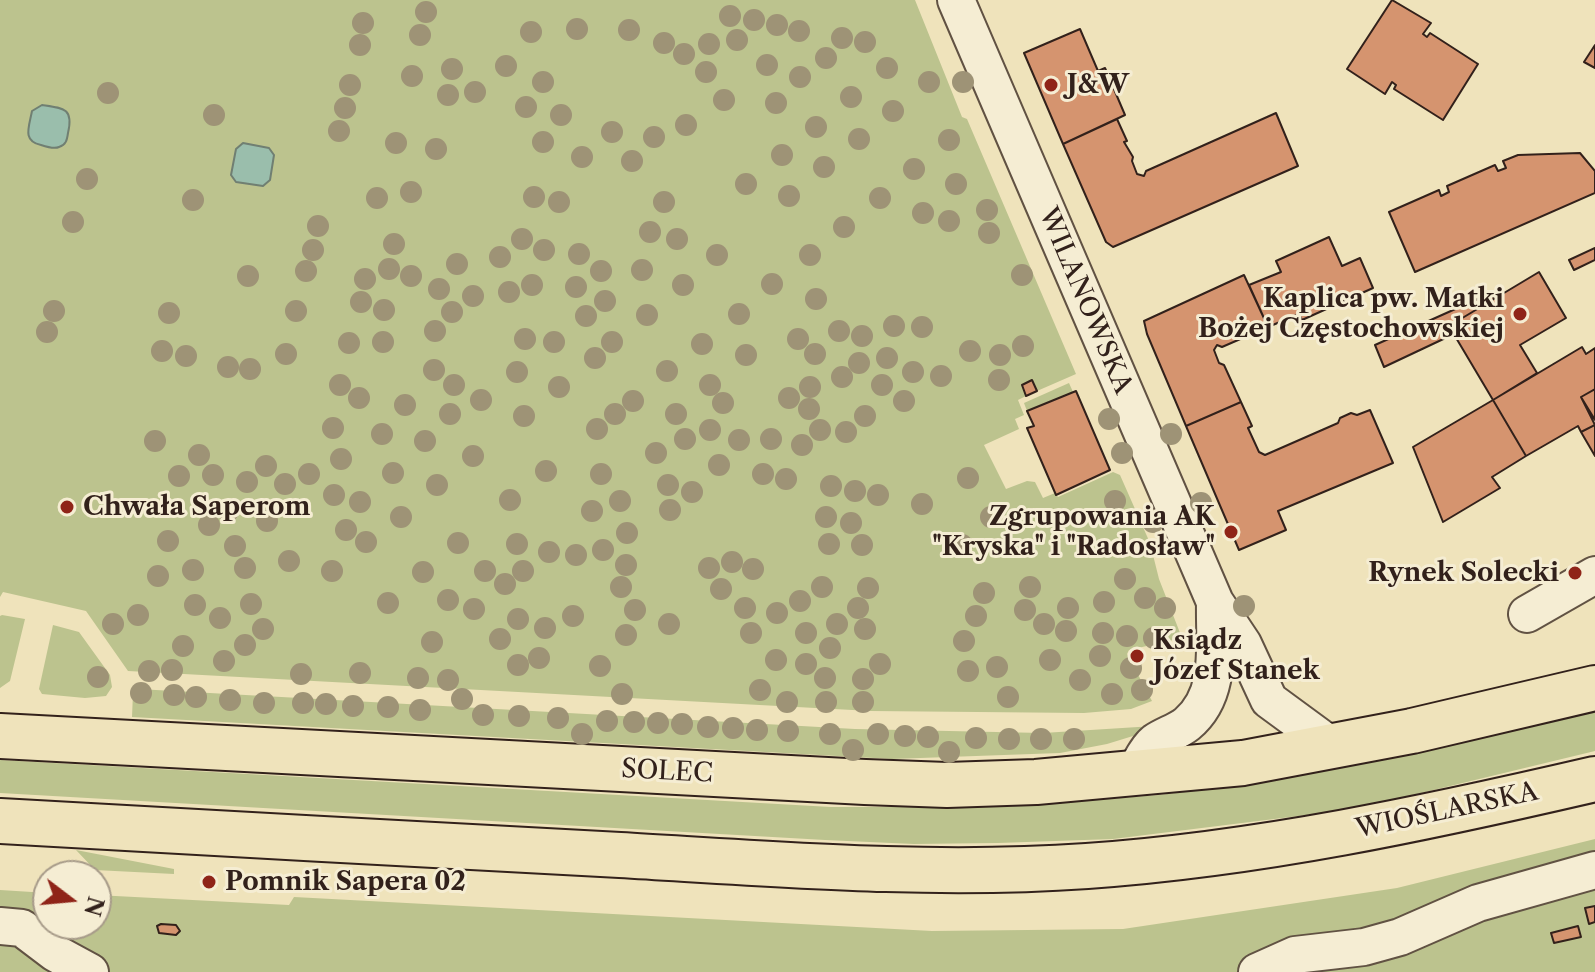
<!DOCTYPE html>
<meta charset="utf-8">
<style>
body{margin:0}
#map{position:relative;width:1595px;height:972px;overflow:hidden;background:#efe3bb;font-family:"Libre Caslon Text",serif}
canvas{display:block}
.north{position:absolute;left:32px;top:860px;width:80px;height:80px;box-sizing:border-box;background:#f5edd3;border:2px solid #a79b89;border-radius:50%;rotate:106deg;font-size:22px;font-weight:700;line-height:32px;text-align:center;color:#32211b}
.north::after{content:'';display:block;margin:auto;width:28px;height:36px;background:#8f2418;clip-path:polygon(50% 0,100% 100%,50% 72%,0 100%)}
</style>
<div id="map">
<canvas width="1595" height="972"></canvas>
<div class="north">N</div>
</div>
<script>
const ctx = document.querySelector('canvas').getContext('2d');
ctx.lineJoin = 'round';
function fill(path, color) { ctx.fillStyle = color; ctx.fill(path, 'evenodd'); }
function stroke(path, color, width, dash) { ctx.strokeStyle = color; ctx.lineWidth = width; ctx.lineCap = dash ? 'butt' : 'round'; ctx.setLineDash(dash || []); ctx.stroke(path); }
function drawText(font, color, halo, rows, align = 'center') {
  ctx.font = font + ' "Libre Caslon Text",serif'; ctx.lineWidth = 6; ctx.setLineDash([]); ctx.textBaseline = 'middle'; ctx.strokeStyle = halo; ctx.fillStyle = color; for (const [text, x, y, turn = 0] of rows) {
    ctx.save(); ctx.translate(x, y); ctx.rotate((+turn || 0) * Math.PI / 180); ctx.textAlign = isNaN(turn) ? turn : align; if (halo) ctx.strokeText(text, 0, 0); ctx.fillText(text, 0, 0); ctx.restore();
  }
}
const green = new Path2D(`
 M0,0H915L962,117L967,119L1076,374L1037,391L1032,380L1022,385L1026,396L1018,400L1024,415L1015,419L1019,429L984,445L1006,489L1027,481L1035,482L1043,498L1055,493L1058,497L1113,472L1120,475L1150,543L1159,579L1182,638L1129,650L1127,654L1152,701L1131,709L1084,713L871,711L128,671L86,611L3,592L0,597Z
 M1069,383L1073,392L1027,411L1024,403Z
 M2,615L25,619L10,681L0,688V616Z
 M53,625L79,632L110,675L112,687L106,696L85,698L42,694L39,689Z
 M138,689L855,729L1043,733L1154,726L1146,732L1107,744L1060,753L892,759L132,717L133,693Z
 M1595,712V751L1355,809L1113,839L998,843L914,844L825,840L0,793V760L831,807H1002L1159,795L1266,782L1397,757Z
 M1595,839V972H0V890L48,893V924H96V895L289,905L294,897L932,931L1123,929L1397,888Z
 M76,850L174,869V874L95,870Z`);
const water = new Path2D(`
 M42,105C63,108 74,108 68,133C67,140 66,145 59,147C55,149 47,147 41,145C22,141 29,127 32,111Z
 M243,143L269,148L274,155L270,180L263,186L236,182L231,175L236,149Z`);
const building = new Path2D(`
 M1392,0L1431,23L1423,34L1427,37L1430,33L1478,64L1443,120L1394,89L1396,85L1392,82L1385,94L1347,69Z
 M1080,29L1098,71L1105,68L1125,115L1063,144L1024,53Z
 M1595,45V68L1584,62Z
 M1276,113L1298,166L1113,247L1106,242L1063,144L1117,119L1127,141L1124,142L1133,157L1132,161L1137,174L1144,176L1146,171Z
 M1580,153L1595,171V193L1415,272L1389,212L1439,190L1441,196L1449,192L1447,186L1495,165L1498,171L1506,168L1503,161L1518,155Z
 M1329,237L1342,266L1360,258L1373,288L1302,320L1299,314L1268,327L1249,285L1281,272L1276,261Z
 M1595,248V260L1574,270L1569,260Z
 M1539,272L1566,318L1520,345L1537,373L1493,400L1449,326Z
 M1244,275L1268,327L1222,347L1217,345L1214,350L1219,363L1224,365L1241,402L1186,426L1147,334L1144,321Z
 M1491,293L1494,299L1449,326L1454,334L1384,367L1375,345Z
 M1582,347L1586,354L1595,348V389L1581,397L1595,425L1581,432L1578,426L1526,456L1493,400Z
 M1032,380L1037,391L1026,396L1022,385Z
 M1595,389V420L1581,397Z
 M1076,391L1110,470L1056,495L1027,428L1034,426L1027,411Z
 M1493,400L1526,456L1492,477L1500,488L1443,522L1413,447Z
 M1241,402L1252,426L1248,428L1259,452L1265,455L1338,423L1340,418L1351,413L1357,415L1370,410L1393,463L1278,511L1286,530L1239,550L1186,426Z
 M1595,425V456L1581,432Z
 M1595,906V922L1589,924L1585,908Z
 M161,924L176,925L180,931L176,935L159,933L157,926Z
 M1578,926L1581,937L1554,943L1551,933Z`);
const minor = new Path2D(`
 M956,0L1215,602L1243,644L1269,700L1333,747
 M1527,614L1595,575
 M1134,773C1140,764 1146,749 1155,742C1165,735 1177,732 1187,724C1223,694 1214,644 1215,602
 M0,926L22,928L55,953L90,972
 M1257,972L1295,955L1364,947L1400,937L1478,903L1595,870`);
const major = new Path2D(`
 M0,736L865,782L947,785L1036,782L1243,763L1412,731L1595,688
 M0,821C207,833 413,844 620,855C775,864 931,877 1087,866C1259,854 1427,818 1595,779`);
const trees = [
 [426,12],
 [730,16],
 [754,20],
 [363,23],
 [777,25],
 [577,29],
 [629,30],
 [799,31],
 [531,32],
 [420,35],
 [842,38],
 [737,40],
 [865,42],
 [664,43],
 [709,44],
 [360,45],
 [684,54],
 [826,58],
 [767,65],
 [506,66],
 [887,68],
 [452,69],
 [706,72],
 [412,76],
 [800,77],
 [543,82],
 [929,82],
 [963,82],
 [350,85],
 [475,92],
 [108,93],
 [448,95],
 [851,97],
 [724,100],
 [776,103],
 [526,107],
 [345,108],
 [893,111],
 [214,115],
 [561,115],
 [686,125],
 [816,127],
 [339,131],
 [612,132],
 [654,137],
 [859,139],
 [949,140],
 [543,142],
 [396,143],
 [436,149],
 [782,155],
 [582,157],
 [632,161],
 [824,167],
 [914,169],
 [87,179],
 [746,184],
 [956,184],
 [411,192],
 [789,196],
 [534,197],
 [377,198],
 [880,198],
 [193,200],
 [559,202],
 [664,202],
 [987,210],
 [923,213],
 [949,221],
 [73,222],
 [318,226],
 [844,227],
 [650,232],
 [989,233],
 [522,239],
 [677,239],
 [394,244],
 [313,250],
 [544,250],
 [579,254],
 [717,255],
 [810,255],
 [500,257],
 [457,264],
 [389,269],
 [642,270],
 [306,271],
 [601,271],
 [1022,275],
 [248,276],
 [411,276],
 [365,279],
 [772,284],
 [532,285],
 [683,285],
 [576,287],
 [439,289],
 [509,292],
 [473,296],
 [816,299],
 [605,301],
 [361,302],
 [384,310],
 [54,311],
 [296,311],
 [452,312],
 [169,313],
 [739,314],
 [647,315],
 [586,316],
 [894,326],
 [922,327],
 [435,331],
 [839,331],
 [47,332],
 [862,336],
 [525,339],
 [798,339],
 [383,342],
 [554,342],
 [612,342],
 [349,343],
 [702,344],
 [1023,346],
 [162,351],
 [970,351],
 [286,354],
 [815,354],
 [746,355],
 [1000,355],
 [186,356],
 [595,358],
 [887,358],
 [859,363],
 [228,367],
 [250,369],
 [434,370],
 [667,371],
 [517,372],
 [913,372],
 [941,376],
 [842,377],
 [999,380],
 [340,385],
 [454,385],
 [710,385],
 [882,385],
 [559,387],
 [810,387],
 [359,398],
 [789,398],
 [481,400],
 [633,401],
 [904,401],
 [723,403],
 [405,405],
 [809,409],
 [450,414],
 [615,414],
 [676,414],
 [524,416],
 [865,416],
 [1109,419],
 [333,428],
 [597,429],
 [710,430],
 [820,430],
 [846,432],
 [382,434],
 [1171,434],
 [685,439],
 [771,439],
 [739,440],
 [155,441],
 [425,441],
 [802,445],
 [656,453],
 [1122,453],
 [199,455],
 [473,456],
 [341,459],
 [719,465],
 [266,466],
 [546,471],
 [393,473],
 [309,474],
 [601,474],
 [763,474],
 [213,475],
 [179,476],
 [968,478],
 [786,479],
 [247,482],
 [285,484],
 [437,485],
 [668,485],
 [831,486],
 [855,491],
 [692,492],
 [334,495],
 [878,495],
 [510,500],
 [620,501],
 [1115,501],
 [360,502],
 [1201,503],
 [922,504],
 [670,510],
 [228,511],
 [592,511],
 [401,517],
 [826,517],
 [991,517],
 [267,521],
 [1153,522],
 [851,523],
 [209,525],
 [346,530],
 [627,533],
 [168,541],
 [366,542],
 [458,543],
 [517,544],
 [829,544],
 [862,545],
 [962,545],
 [235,546],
 [603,550],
 [549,552],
 [576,555],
 [289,561],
 [732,562],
 [626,565],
 [245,568],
 [709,568],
 [753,569],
 [193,570],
 [332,571],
 [485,571],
 [523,571],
 [423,572],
 [158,576],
 [1125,579],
 [505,584],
 [621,587],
 [822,587],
 [1030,587],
 [868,588],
 [721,589],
 [984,593],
 [1145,598],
 [448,600],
 [800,601],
 [1104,602],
 [388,603],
 [251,604],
 [195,605],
 [1244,606],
 [745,608],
 [858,608],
 [1068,608],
 [1165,608],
 [474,609],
 [635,610],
 [1025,610],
 [777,613],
 [138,615],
 [573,616],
 [976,616],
 [220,618],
 [518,619],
 [113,624],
 [669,624],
 [837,624],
 [1044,624],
 [545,628],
 [263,629],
 [865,629],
 [1066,631],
 [751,633],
 [806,633],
 [1103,633],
 [626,635],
 [1127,636],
 [1154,638],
 [500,639],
 [964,641],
 [432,642],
 [245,645],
 [183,646],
 [830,648],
 [1100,656],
 [539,658],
 [776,660],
 [1050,660],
 [224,661],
 [806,664],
 [880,664],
 [518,665],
 [600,666],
 [997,667],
 [1131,668],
 [172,670],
 [149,671],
 [968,671],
 [360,673],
 [301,674],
 [98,677],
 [418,678],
 [825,678],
 [863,679],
 [448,680],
 [1080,680],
 [760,690],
 [1142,690],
 [141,693],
 [622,694],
 [1112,694],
 [174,695],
 [196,697],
 [1008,697],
 [462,699],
 [230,700],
 [787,702],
 [826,702],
 [863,702],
 [264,703],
 [303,703],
 [326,704],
 [353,706],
 [388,707],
 [420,710],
 [483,715],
 [519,716],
 [558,718],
 [607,721],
 [634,722],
 [658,723],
 [682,724],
 [708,727],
 [733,728],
 [757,730],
 [788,731],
 [582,734],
 [830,734],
 [878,734],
 [905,736],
 [928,737],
 [976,738],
 [1009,739],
 [1041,739],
 [1074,739],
 [853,750],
 [949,752]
];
const markers = [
 [1051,85,8,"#8f2418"],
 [1520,314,8,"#8f2418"],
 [67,507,8,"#8f2418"],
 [1231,532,8,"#8f2418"],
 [1575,573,8,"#8f2418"],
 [1137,656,8,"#8f2418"],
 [209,882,8,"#8f2418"]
];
const poiNames = [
 ["J&W",1067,85],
 ["Kaplica pw. Matki",1504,299,"right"],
 ["Bożej Częstochowskiej",1504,329,"right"],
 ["Chwała Saperom",83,507],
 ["Zgrupowania AK",1215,517,"right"],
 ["\"Kryska\" i \"Radosław\"",1215,547,"right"],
 ["Rynek Solecki",1559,573,"right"],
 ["Ksiądz",1153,641],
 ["Józef Stanek",1153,671],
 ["Pomnik Sapera 02",225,882]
];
const streetNames = [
 ["WILANOWSKA",1085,301,67],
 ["SOLEC",667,772,3],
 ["WIOŚLARSKA",1447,811,-12]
];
fill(green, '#bcc38e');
fill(water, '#9abeac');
stroke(water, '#707f72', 2);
fill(building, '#d5946f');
stroke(building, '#32211b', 2);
stroke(minor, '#615243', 40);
stroke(major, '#32211b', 48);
stroke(minor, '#f5edd3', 36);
stroke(major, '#efe3bb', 44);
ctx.fillStyle = '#9e9376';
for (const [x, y] of trees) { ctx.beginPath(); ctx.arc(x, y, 11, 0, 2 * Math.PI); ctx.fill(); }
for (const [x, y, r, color] of markers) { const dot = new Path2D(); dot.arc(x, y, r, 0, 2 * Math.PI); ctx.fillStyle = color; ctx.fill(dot); stroke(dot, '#f5edd3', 3); }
drawText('bold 26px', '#32211b', '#f5edd3', poiNames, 'left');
drawText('26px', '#32211b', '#f5edd3', streetNames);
</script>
